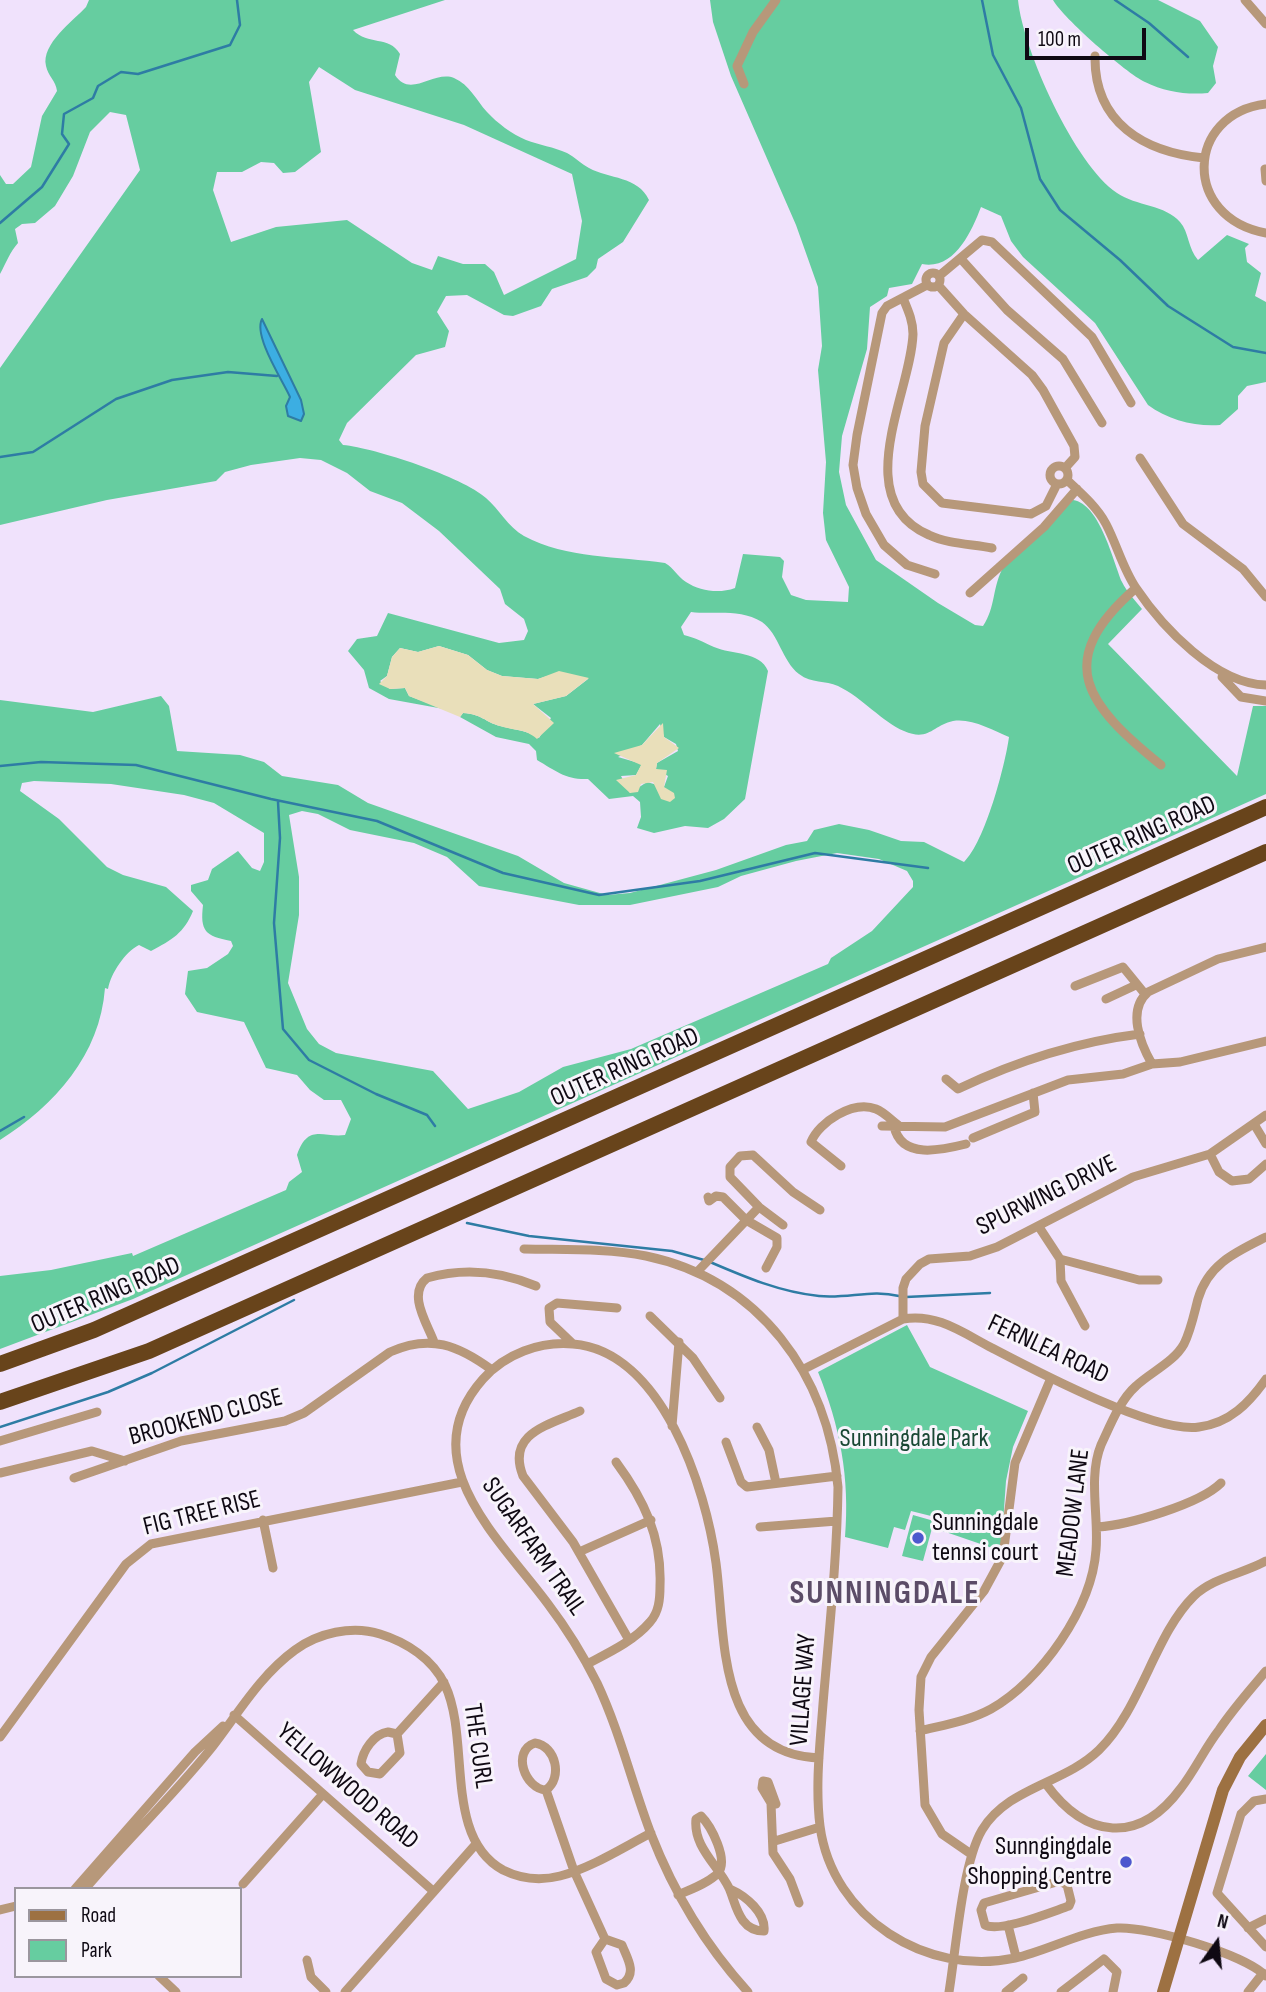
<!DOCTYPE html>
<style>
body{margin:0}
#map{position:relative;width:1266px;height:1992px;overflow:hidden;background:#f0e2fc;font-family:"Sofia Sans Condensed",sans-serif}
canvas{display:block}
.legend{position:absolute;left:14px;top:1887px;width:228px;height:91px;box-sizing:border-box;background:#f8f4fb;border:2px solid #9b969e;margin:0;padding:9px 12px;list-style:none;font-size:21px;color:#0f0913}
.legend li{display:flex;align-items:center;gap:14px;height:35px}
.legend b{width:35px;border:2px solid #9b969e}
.north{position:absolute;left:1182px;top:1908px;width:70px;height:70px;-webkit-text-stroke:5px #f8f4fb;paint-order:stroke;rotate:15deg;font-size:19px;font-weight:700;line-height:28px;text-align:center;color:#0f0913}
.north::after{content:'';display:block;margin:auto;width:24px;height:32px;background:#0f0913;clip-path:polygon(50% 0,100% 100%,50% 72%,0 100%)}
.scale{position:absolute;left:1025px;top:28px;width:121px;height:32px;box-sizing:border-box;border:4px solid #0f0913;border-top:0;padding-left:9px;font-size:21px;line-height:24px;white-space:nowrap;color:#0f0913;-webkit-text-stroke:5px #f8f4fb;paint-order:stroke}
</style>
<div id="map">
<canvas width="1266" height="1992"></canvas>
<ul class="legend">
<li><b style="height:9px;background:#9d7142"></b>Road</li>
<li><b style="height:19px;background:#66cda0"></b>Park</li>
</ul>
<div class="north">N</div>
<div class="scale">100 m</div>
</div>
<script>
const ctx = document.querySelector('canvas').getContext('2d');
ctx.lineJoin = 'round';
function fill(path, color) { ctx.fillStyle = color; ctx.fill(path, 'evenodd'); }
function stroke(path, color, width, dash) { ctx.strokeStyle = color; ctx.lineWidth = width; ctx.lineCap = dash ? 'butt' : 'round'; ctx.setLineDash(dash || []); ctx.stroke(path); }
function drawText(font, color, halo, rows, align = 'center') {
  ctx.font = font + ' "Sofia Sans Condensed",sans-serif'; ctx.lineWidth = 6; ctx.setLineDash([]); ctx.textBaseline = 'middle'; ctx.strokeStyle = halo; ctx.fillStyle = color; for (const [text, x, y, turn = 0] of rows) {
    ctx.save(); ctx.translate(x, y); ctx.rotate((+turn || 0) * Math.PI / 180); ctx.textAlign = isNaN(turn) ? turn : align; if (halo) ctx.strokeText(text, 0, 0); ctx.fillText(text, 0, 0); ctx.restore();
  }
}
const green = new Path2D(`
 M89,0H445L353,30C368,46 389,35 400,54L395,75C410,99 434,70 454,78C470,85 476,100 487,112C497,123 512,134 526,140C539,145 554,147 567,153C575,157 581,164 589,168C609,179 638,176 649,200L623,242L598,259L596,268L587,277L552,289L541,306L513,316L504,315L467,295L446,296L437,312L449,331L445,347L416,355L347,423L339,440L343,445C375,448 463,477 486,498C499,509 508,527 524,536C567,559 618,556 665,563C674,568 677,576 686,582C700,591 719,594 735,588L743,554L780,557L784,561L782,577L791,595L806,600L848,602L849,587L826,540L823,513L826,462L818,370L822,346L818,287L796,225L731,76L713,22L710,0H1018C1023,50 1075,165 1117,193C1136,206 1166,205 1180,222C1189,232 1188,249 1198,260L1227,235L1249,244L1245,248L1247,262L1261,273L1255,296L1266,302V382L1247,386L1238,396V409L1220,425C1196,427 1168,420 1148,405L1095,323L1023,257L1011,241L1001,216L981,207C971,233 954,270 922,264L912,284L889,288L887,296L870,307L867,349L842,436L839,472L846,505L876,560L938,603L975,625L983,626C996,607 992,586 1004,566L1073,500C1100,504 1113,561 1122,582C1127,592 1135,600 1142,609L1108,644L1237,776L1253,706H1266V794L133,1299L0,1349V1276L51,1270L132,1253L133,1256L286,1190L289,1182L302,1172L297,1155C308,1123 323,1138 345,1135L351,1119L341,1100H324L310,1090L297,1075L266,1068L244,1022L197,1012L185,994L188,971L207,968L228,954L233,946L231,941C205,936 200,931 203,905L191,891V885L208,880L212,869L238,851L252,868L260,871L264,862V833L214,803L184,795L111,784L34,781L22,783L20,791L59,819L107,867L123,875L166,887L193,911C184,933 172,940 151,951L139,945C125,952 111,973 108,989L105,988C100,1055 55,1105 0,1140V700L93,712L161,696L169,706L177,751L240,755L264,762L282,776L338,785L368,803L518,856L564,883L607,895L630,893L716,870L786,845L807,841L814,830L839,824L869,830L901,841L924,842L964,862C985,842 1005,766 1009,737C992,730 972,718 953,721C933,725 929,742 904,731C882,722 863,698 838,686C825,680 812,684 799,674C782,661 779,634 762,622C739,608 714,615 691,612L681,627L684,635C696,638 703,642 714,647C732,655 760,651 768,671L745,799L724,819L708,828L685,826L654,833L637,828L641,817L640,802L633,796L609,799L588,779C566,780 556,771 537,760L536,751L529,744L496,737L460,717L463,713C482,714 485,722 500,726C515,730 526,730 539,738L551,718L533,704L566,696L588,679L560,672L538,679L502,676L487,670L468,655L439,646L418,652L400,648L392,657L387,676L380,681L390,689L405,688L409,696L444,709L389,699L369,688L364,670L348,651L357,639L377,636L388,613L499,643L524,640L528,631L524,619L505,604L500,589L439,531L402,503L370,491L347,473L321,460L300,458L251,465L225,472L216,481L107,500L0,525V368L140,170L126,115L110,112L90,132L73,176L55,206L35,223L22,224L15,229L18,243C10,252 6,263 0,274V175L6,184H13L31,167L42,116L57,91C56,81 48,76 46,66C41,44 73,21 86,7ZM319,67L355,90L464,125L572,174L582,221L576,259L504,295L494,272L485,264H463L438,256L432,270L412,263L347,220L276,227L231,242L213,190L217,172H242L261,162L274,163L283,173L295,172L321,152L309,82ZM660,724L664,737L676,744L678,751L657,763L656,769L668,776L664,787L647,782L630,793L621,776L636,775L642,764L618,757L642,745ZM302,811L318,814L350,830L414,843L447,857L479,886L579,905H630L718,887L741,876L796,861L837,853L879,859L907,871L913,881V887L872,931L831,958L828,964L631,1049L563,1067L519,1092L468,1109L433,1071L336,1053L319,1044L307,1029L288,983L299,915V877L289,815Z
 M1053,0H1158L1200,21L1218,47L1213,66L1216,83L1208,93C1187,95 1165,92 1145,82C1126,73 1063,18 1053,0Z
 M907,1325L930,1367L1028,1411L1013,1447L1006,1481L1001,1551L937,1529L939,1518L911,1511L905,1530L894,1527L888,1548L845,1537C850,1478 840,1426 818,1372Z
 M913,1515L934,1521L923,1561L902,1556Z
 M1266,1754V1790L1248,1776Z`);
const sand = new Path2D(`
 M439,646L468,655L487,670L502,676L538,679L559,671L589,678L566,696L533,704L554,723L537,739C525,728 514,731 500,726C485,722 482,714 463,713L460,717L409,696L405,688L390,689L379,684L387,676L392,657L400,648L418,652Z
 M663,723L664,737L679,748L657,763L656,769L667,770L664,787L674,793L675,798L670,802L661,799L653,782L641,784L638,792L630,793L616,780L636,775L641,765L614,753L642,745Z`);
const water = new Path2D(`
 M262,319L301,400L304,414L301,421L288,416L286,406L290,397C283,381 253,336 262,319Z`);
const stream = new Path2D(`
 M982,0L993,55L1021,108L1040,179L1060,210L1120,260L1168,306L1233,347L1266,353
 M1115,0L1149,23L1188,57
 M0,223L42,187L69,144L62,134L64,114L93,98L98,86L121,72L138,74L230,45L240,25L237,0
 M0,457L33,452L116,399L172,380L228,372L277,376
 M0,766L41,762L136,765L271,799L377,821L503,873L599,895L700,881L815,853L928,868
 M278,802L280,838L274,923L283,1029L309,1060L376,1094L427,1115L435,1126
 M0,1131L24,1117
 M467,1223L529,1236L672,1251L704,1260
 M710,1262C745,1277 780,1292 819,1296C848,1299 871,1289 899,1296
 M906,1297L990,1293
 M0,1427L108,1392L152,1373L294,1300`);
const street = new Path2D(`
 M1245,0L1266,24
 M1095,56C1094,123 1144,152 1204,158
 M744,84L737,66L753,32L776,0
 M1266,104C1185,114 1182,218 1266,233
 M1265,169L1266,181
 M961,259L1007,310L1063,359L1102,423
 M926 280a7 7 0 1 1 14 0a7 7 0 1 1-14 0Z
 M939,276L982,240L992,242L1092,337L1131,403
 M927,285L887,306L882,313L857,435L853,465L857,488L866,514L884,545L907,565L935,574
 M938,285L964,314L1032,375L1043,390L1074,446L1075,457L1066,467
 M903,298C908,310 913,321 913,334C911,393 848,500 929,535C948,544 972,544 992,548
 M964,314L944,343L925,426L921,472L923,484L942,503L1031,514L1046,506L1057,484
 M1140,458L1183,524L1243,569L1266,597
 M1050 475a9 9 0 1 1 18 0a9 9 0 1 1-18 0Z
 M1067,480C1081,493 1097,507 1106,524C1117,545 1123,569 1136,588C1163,628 1216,684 1266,685
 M1136,588C1051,662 1087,705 1161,765
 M970,593L1044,527L1077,489
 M1222,677L1241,697L1266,701
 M1266,947L1218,959L1148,992C1127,1010 1140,1043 1152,1064L1180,1062L1266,1041
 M1075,986L1123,967L1145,994
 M1106,999L1136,985
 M946,1079L958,1089C1017,1061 1075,1042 1140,1034
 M1254,1124L1266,1144
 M882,1126L945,1127L1068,1080L1123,1074L1152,1064
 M894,1126C901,1160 942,1150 966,1144
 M973,1138L1035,1112L1033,1093
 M1210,1154L1219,1172L1232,1181L1249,1179L1266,1164
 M841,1166L811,1142C819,1122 853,1100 876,1109C884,1112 891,1120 898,1125
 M708,1197L709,1201L716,1196L723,1197L746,1220L777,1238V1247L766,1268
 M783,1225L759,1207L730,1177V1167L740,1156L753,1155L793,1192L820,1210
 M1039,1227L1060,1259L1139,1280H1158
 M524,1249C564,1250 606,1248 646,1256C760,1280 828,1375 838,1487C837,1560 829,1632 823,1704C820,1744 815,1786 820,1826C832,1918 927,1977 1015,1958C1049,1950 1082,1931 1117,1928C1149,1926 1244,1954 1266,1976
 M1060,1259L1061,1281L1085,1326
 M698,1271L759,1207
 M650,1316L693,1358L720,1398
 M903,1319V1288L906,1279L920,1264L929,1259L970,1256L997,1247L1133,1177L1210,1154L1266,1115
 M434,1342C427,1323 407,1294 427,1278C465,1267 500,1271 536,1286
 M572,1343L550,1322L549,1308L557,1303L617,1308
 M804,1369L903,1319C937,1313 963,1333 992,1348C1034,1370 1155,1434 1199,1427C1230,1423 1249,1403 1266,1379
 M580,1411C549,1425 506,1433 523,1476L573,1542L629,1640
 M672,1426L679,1342
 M757,1427L769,1450L776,1483
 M0,1441L97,1412
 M726,1442L741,1482L747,1487L837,1476
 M0,1473L92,1451L125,1461
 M74,1478L181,1441L285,1421L304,1413L390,1352C430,1334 458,1345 492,1370
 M263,1520L273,1568
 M760,1527L837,1521
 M1098,1527C1128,1525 1200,1504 1221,1483
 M579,1552L651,1520
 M587,1664C608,1653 634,1641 650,1622C659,1612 660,1599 660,1586C662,1537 644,1500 616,1462
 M234,1715L432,1890
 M920,1731C944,1725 969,1721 991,1709C1041,1681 1092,1608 1096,1550C1099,1517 1088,1477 1101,1445C1110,1426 1120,1400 1136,1386C1151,1372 1174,1362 1184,1344C1191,1330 1194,1314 1198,1299C1208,1264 1236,1252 1266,1237
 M388,1732L397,1734L400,1753L380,1774L368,1772L361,1764C363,1750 374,1734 388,1732Z
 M397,1734L444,1682
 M0,1737L126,1564L151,1544L462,1482
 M535,1743C556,1746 563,1778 546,1790C525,1789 511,1751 535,1743Z
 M763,1781L762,1788L771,1803L773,1853L790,1879L799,1903
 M763,1781L768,1782L776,1804
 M1046,1784C1086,1839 1139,1845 1181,1788C1195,1770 1205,1748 1219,1730C1233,1709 1250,1690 1266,1671
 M546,1790L574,1871L605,1939
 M1266,1799L1254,1801L1241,1814L1217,1893L1266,1947
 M775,1841L820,1827
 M971,1854L942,1834L925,1805L919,1710L921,1677L931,1657L984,1591L1003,1556L1015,1463L1051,1378
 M1060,1881L1067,1885L1071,1901L1069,1906C1051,1912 1000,1933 985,1925L981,1910L984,1903Z
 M243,1884L323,1794
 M75,1889L195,1752L223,1726
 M85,1889C125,1842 170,1799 209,1751C236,1717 259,1676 295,1650C318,1633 352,1625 380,1634C406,1642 433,1659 445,1685C471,1740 443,1837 503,1870C521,1879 540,1881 560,1876C591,1868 622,1848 651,1833
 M678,1895C689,1890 709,1883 718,1873C729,1860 711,1826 701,1816L696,1819C693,1847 718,1865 729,1888C736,1904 739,1931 764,1931C766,1913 746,1896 730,1889
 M0,1910L16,1906
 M1008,1925L1016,1957
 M1248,1928L1266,1919
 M605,1939L622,1945C627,1958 637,1972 624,1983L617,1985L606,1979L596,1952Z
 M307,1960L311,1977L326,1992
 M159,1976L176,1992
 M345,1992L476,1844
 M748,1992C705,1945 674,1893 651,1834C632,1784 620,1732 597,1683C583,1655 567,1629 548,1604C501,1540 410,1461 483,1379C505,1354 540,1341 573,1344C662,1351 706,1488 716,1563C726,1636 715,1754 819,1758
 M949,1992C956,1950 962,1864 982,1830C1008,1787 1064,1784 1099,1750C1141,1709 1155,1634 1194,1596C1214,1577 1243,1574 1266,1561
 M1006,1992L1023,1978
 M1061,1992L1104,1959L1117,1972L1113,1992
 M1248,1992L1263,1973`);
const secondary = new Path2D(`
 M1163,1992L1223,1790L1240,1757L1266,1725`);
const highway = new Path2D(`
 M0,1364L94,1330L1266,807
 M0,1402L149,1351L1266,852`);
const markers = [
 [918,1538,7,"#4d58ce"],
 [1126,1862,7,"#4d58ce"]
];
const streetNames = [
 ["OUTER RING ROAD",1142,836,-24],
 ["OUTER RING ROAD",625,1068,-24],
 ["SPURWING DRIVE",1047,1196,-26],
 ["OUTER RING ROAD",106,1296,-23],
 ["FERNLEA ROAD",1048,1350,25],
 ["BROOKEND CLOSE",206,1418,-15],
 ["MEADOW LANE",1074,1513,-83],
 ["FIG TREE RISE",202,1514,-14],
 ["SUGARFARM TRAIL",533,1547,55],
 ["VILLAGE WAY",804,1690,-86],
 ["THE CURL",477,1746,82],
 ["YELLOWWOOD ROAD",347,1787,41]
];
const parkNames = [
 ["Sunningdale Park",914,1439]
];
const poiNames = [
 ["Sunningdale",932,1523],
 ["tennsi court",932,1553],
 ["Sunngingdale",1112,1847,"right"],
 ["Shopping Centre",1112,1877,"right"]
];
const districtNames = [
 ["SUNNINGDALE",885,1595]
];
fill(green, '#66cda0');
fill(sand, '#e9dfba');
fill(water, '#3caee2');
stroke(water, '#2e7ca4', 2);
stroke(stream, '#2e7ca4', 2.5);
stroke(street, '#b7987a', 9);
stroke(secondary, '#9d7142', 12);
stroke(highway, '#68441b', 16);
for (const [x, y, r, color] of markers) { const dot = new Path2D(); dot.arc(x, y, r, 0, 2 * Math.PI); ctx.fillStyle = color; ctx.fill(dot); stroke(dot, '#f8f4fb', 2.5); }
drawText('26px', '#0f0913', '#f8f4fb', streetNames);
drawText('26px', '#194734', '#f8f4fb', parkNames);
drawText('26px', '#0f0913', '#f8f4fb', poiNames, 'left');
ctx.letterSpacing = '2px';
drawText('bold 33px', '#5b4c67', '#f8f4fb', districtNames);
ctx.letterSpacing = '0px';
</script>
